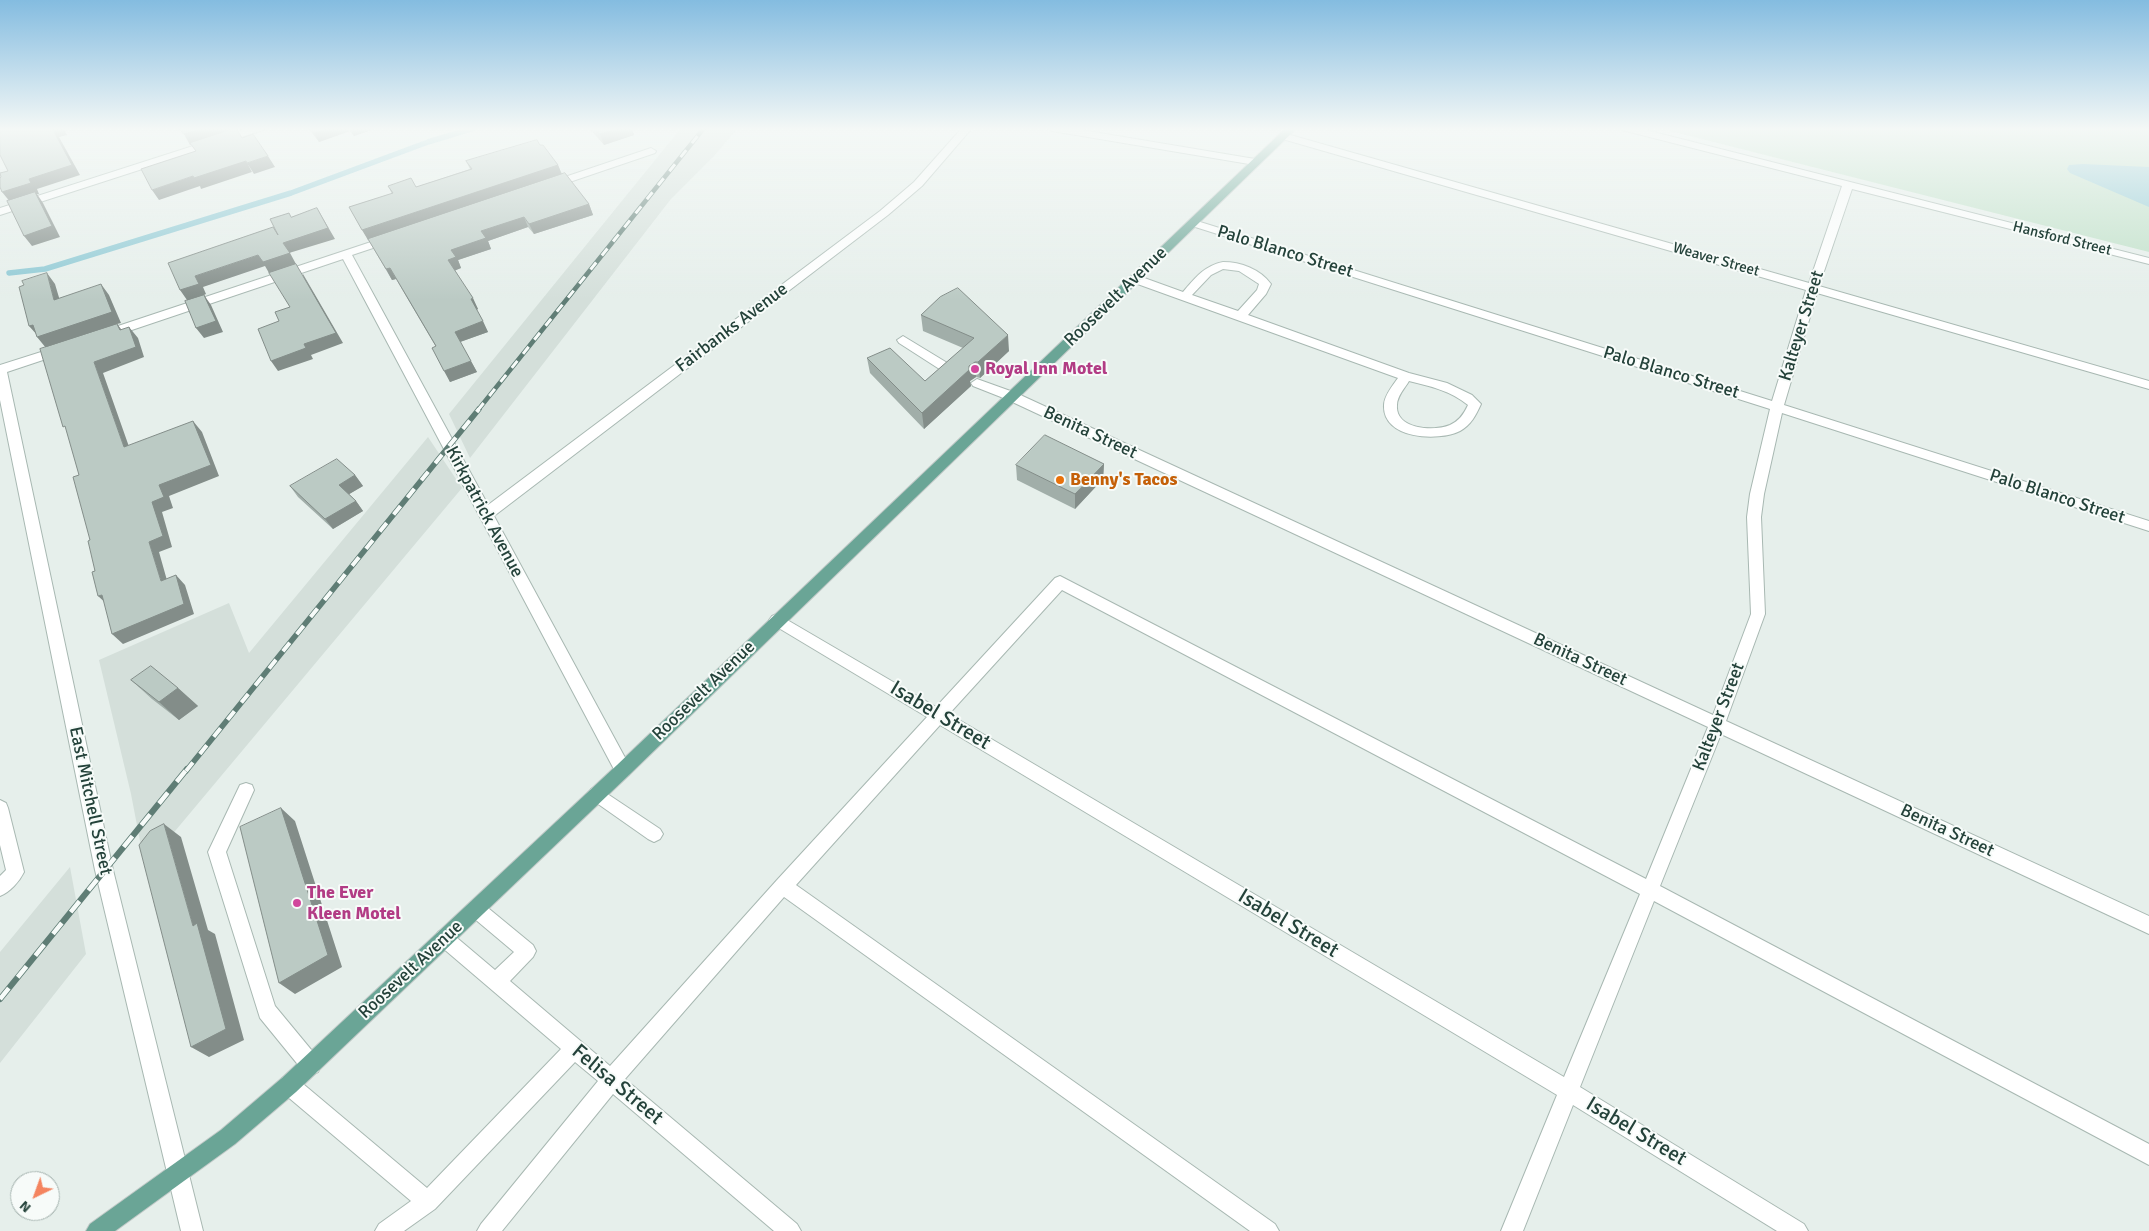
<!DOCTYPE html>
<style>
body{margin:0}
#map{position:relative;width:2149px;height:1231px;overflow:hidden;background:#e6efeb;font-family:Signika,sans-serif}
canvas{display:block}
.north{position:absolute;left:10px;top:1171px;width:50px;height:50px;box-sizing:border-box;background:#f7fbf9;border:1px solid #a3b1ad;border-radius:50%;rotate:222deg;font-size:14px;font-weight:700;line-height:20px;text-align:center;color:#24423a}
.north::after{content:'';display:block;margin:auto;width:18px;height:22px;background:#f4845f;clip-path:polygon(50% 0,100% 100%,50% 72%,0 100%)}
</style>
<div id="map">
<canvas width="2149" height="1231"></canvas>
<div class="north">N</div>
</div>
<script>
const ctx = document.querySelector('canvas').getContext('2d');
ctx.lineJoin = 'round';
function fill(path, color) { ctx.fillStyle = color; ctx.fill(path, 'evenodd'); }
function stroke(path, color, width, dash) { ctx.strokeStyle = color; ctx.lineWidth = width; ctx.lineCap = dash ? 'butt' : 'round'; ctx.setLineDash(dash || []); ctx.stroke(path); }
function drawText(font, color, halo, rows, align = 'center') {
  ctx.font = font + ' Signika,sans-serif'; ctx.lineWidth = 4; ctx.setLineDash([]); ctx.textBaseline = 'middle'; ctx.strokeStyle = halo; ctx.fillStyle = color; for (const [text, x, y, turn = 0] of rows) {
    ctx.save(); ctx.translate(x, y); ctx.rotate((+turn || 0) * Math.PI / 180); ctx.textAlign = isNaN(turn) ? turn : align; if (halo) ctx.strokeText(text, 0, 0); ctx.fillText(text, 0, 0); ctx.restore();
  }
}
const built = new Path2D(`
 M681,128H738L715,155L671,199L470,458L449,414Z
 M428,437L462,488L145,867L131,794L99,660L229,603L249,653Z
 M70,867L86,954L0,1063V952Z`);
const green = new Path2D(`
 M1658,128H2149V252Z`);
const water = new Path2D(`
 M2083,164L2149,167V207L2070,173L2067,169L2069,165Z`);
const stream = new Path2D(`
 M9,273L45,269L291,193L428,142L474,128`);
const minor = new Path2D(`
 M249,128H264L263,130L0,215V208Z
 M962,128H972L922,186L888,215L494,516L629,765L631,770L629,775L623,777L617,775L343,259L108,338H100L98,335L100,332L386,237H394L396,239L394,241L352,255L488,505L880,211L914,182Z
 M1047,128H1070L1255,159L1260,162L1255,165L1052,131Z
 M1621,128H1638L2149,258V264L1852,189L1819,286L2149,381V389L1817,293L1784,405L2149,521V531L1782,413L1764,494L1761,517L1765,614L1726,721L2149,916V934L1721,734L1660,886L2149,1144V1165L1654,901L1580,1087L1804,1224L1808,1231H1777L1573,1105L1523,1231H1501L1557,1095L940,725L796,885L1275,1224L1279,1231H1250L784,897L625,1079L797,1224L801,1231H774L613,1094L502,1231H477L481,1224L598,1081L575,1062L435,1209L404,1231H375L379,1224L411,1201L282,1092L279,1085L282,1078L289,1075L296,1078L427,1188L561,1049L438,944L435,938L438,932L444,929L450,932L495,970L514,952L470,915L467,909L470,903L476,901L482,903L533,945L536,951L533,957L510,981L610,1066L777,880L927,717L772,624L769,620L772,616L777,614L936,707L1055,578L1060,576L1646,879L1708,727L1006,399L973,386L971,383L977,379L1016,393L1713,715L1751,614L1747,517L1750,494L1770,409L1189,225L1187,223L1193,220L1197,221L1772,401L1806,290L1279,138L1278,136L1283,133L1287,134L1809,283L1842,186L1622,130ZM1062,590L1640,894L1564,1077L949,714Z
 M651,148L656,151L655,153L555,187L551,188L546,185L547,183Z
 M1223,262C1241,262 1260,269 1271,284L1266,294L1248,315L1409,373L1447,383L1472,395L1481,404C1476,415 1471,425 1460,431C1438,442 1382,439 1384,405C1384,396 1393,385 1398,378L1132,282L1130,279L1136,275L1183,292C1195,278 1204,266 1223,262ZM1223,269L1239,271L1259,284L1257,290L1238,311L1192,295L1211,275ZM1409,381C1430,386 1451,391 1468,405C1464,414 1459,421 1450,425C1433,432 1395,429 1397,405C1397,396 1405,388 1409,381Z
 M903,336L949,364L951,367L949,370H941L899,343L897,340Z
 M60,346L64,347L66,350L64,353L7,372L113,870L203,1231H181L95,870L0,400V365Z
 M246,783L252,785L254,790L226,852L275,1006L318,1058L321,1065L318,1072L311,1075L304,1072L260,1018L208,852L240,785Z
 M597,787L660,829L663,834L660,839L654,842L648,839L591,799L589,794L591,789Z
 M0,800L6,803L8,808L24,872C19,882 10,892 0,896V876L6,870L0,845Z`);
const major = new Path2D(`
 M1286,128H1297L629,775L296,1092L235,1144L115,1231H86L90,1224L221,1130L282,1078L617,765Z`);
const railFar2 = new Path2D(`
 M478,410L704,128`);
const railFar1 = new Path2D(`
 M186,771L479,409`);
const rail = new Path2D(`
 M0,999L187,769`);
const wall = new Path2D(`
 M308,128H377L354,136L350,131L319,142Z
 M589,128H632L634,135L604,145Z
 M540,145L558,165L562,174L589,204L593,215L534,234L528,227L488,241L491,249L458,260L461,268L455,270L478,309L476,310L488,332L460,342L477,372L450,382L436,347L396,279L392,280L349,207L392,194L388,186L416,187L470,169L466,161Z
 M921,315L1009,351L980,378L976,377L970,381L971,386L924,429L870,373L867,358L925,381L963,348L923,331Z
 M1104,464L1103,479L1075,509L1017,480L1016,465Z
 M355,475L363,486L349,494L356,501L363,511L333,529L298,497L290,486Z
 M131,680L178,688L198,706L179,720L152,699Z`);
const shadedWall = new Path2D(`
 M52,128H63L67,135L59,137L80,175L37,189L39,194H37L43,203L60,237L32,246L24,236L11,203L2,192L29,179Z
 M204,128H235L236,130L190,145L184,134Z
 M328,128H348L350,131L319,142L314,133Z
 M350,128H377L354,136Z
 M619,128H632L634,135L604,145L600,134Z
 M268,156L275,167L254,174L247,163Z
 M246,161L252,172L201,189L200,186L159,200L152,190L193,176Z
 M558,165L562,175L368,240L362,230Z
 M589,204L593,215L534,234L529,224Z
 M317,208L335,239L289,253L283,243Z
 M524,217L528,227L488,241L491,249L458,260L461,268L454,271L448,260L451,250L481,231Z
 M290,253L296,264L269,273L265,266L203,287L206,294L204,295L211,305L223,332L204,338L196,328L187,300L180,290L195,276L258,255Z
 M390,268L396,279L392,280L386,269Z
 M47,273L55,284L63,311L54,300Z
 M303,274L343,343L311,355L313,359L278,371L271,361L304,344Z
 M101,284L109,295L121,323L117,324L125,334L46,348L37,337L38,336L29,326Z
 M473,298L478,309L476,310L471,299Z
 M483,321L488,332L460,342L455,332Z
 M129,327L138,338L144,357L103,373L133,458L124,447L94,362Z
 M1008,335L1009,351L980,378L978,362Z
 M471,361L477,372L450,382L444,371Z
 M975,362L976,377L970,381L971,386L924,429L922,413L969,366Z
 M193,421L202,432L219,476L169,496L173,508L162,512L172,547L159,552L170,591L161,581L149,542L152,502L159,485Z
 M1104,464L1103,479L1075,509V494Z
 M355,475L363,486L346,496L339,485Z
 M356,501L363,511L333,529L325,519Z
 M176,575L185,585L194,614L123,644L112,634Z
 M102,595L109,606L98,596Z
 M178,688L198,706L179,720L159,702Z
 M281,808L295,821L342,967L295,994L279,983Z
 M164,824L181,837L208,930L215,934L244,1040L209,1057L191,1047L193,926Z`);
const building = new Path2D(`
 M0,128H52L72,165L29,179L31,183L2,192L0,187V178L1,177L0,173L8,171L0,155Z
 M179,128H204L184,134Z
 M236,128L242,138L253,134L268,156L247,163L246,161L194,178L193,176L152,190L141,169L196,151L190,143Z
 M311,128H328L314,133Z
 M594,128H619L600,134Z
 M537,140L540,145H543L558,165L362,230L349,207L393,193L388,186L411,178L416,187L472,169L466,161Z
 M565,173L589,204L529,224L524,217L481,231L486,238L451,250L456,257L448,260L473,298L471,299L483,321L455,332L471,361L444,371L432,348L436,346L390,268L386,269L368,239Z
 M35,192L52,226L24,236L7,201Z
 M317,208L328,228L283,243L290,253L263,262L258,255L195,276L199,284L180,290L168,263L273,227L278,235L270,219L289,213L291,217Z
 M296,264L336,333L304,344L306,348L271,361L258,329L279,321L275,312L290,307L269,273Z
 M47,273L54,300L101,284L112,312L37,337L33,325L29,326L19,287L24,285L22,281Z
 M958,288L1008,335L978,362H975L969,366V370L922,413L867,358L890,348L925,381L974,338L921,315L940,297Z
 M204,295L216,321L196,328L185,301Z
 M117,324L120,330L129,327L136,347L94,362L124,447L193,421L211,465L159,485L164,497L152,502L163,536L149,542L161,581L176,575L184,604L112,634L102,595L98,596L92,572L95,571L88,541L90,540L73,477L79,475L65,426L63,427L40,349Z
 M1045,435L1104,464L1075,494L1016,465Z
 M337,459L355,475L339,485L356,501L325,519L290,486Z
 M151,666L178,688L159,702L131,680Z
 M281,808L328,955L279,983L240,827Z
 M164,824L193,926L197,923L226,1029L191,1047L139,845L150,831Z`);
const markers = [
 [975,369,5,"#d1479c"],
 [1060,480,5,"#e8710a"],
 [297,903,5,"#d1479c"]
];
const farStreetnames = [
 ["Hansford Street",2062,239,14],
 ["Weaver Street",1716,260,16]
];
const streetNames = [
 ["Palo Blanco Street",1285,252,17],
 ["Roosevelt Avenue",1116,297,-44],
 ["Kalteyer Street",1802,326,-73],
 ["Fairbanks Avenue",732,328,-37],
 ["Palo Blanco Street",1671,373,17],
 ["Benita Street",1090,433,25],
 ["Palo Blanco Street",2057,497,18],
 ["Kirkpatrick Avenue",484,512,62],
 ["Benita Street",1580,660,25],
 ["Roosevelt Avenue",704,691,-44],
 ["Kalteyer Street",1719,717,-69],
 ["East Mitchell Street",90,801,78],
 ["Benita Street",1947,831,25],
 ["Roosevelt Avenue",411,970,-43]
];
const hotelNames = [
 ["Royal Inn Motel",985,369],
 ["The Ever",307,893],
 ["Kleen Motel",307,914]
];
const foodNames = [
 ["Benny's Tacos",1070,480]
];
const nearStreetnames = [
 ["Isabel Street",940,716,31],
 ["Isabel Street",1288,924,31],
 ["Felisa Street",617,1085,40],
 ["Isabel Street",1636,1132,31]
];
fill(built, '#d4dfda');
fill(green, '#bfe0c8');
fill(water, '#8ec9d4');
stroke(stream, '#8ec9d4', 5.5);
stroke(minor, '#a8b8b2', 2);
stroke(major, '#c2cac8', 2);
fill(minor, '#fff');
fill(major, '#6aa596');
stroke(railFar2, '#5f7d75', 4.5);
stroke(railFar1, '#5f7d75', 5.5);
stroke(rail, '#5f7d75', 6);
stroke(railFar2, '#f7fbf9', 3, [9]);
stroke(railFar1, '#f7fbf9', 4, [11]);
stroke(rail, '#f7fbf9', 4.5, [14]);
fill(wall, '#a1aea9');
fill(shadedWall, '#838d89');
fill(building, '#bbcac4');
stroke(building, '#838d89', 1);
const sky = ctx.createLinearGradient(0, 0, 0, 300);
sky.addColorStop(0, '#84bce0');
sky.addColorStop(0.43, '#f4f8f6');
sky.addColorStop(1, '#f4f8f600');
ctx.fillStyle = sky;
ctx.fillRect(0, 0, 2149, 300);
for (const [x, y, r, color] of markers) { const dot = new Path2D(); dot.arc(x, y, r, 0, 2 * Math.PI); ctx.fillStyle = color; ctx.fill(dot); stroke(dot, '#f7fbf9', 2); }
drawText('15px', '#24423a', '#f7fbf9', farStreetnames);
drawText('18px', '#24423a', '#f7fbf9', streetNames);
drawText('bold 18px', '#b23c85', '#f7fbf9', hotelNames, 'left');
drawText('bold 18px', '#c56008', '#f7fbf9', foodNames, 'left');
drawText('21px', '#24423a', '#f7fbf9', nearStreetnames);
</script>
